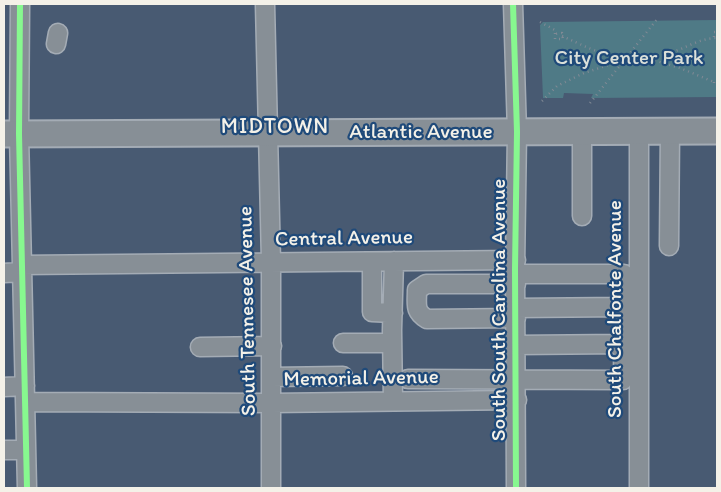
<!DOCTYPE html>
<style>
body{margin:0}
#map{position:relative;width:721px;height:492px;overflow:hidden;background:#485a72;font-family:Itim,sans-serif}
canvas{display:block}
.frame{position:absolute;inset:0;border:5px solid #f4f1e8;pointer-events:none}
</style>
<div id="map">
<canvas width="721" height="492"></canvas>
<div class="frame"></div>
</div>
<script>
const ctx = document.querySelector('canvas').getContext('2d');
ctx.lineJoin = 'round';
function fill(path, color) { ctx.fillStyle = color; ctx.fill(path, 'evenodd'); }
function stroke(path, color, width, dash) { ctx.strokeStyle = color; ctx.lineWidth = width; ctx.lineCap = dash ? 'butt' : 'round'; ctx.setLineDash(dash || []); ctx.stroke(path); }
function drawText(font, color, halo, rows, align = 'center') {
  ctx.font = font + ' Itim,sans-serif'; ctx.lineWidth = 4.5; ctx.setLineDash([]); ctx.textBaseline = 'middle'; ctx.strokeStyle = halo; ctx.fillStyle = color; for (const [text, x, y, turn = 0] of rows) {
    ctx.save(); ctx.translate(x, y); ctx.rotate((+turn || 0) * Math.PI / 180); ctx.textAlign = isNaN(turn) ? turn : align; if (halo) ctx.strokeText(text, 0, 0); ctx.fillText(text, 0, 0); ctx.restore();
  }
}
const green = new Path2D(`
 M717,20V97L591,98L593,94L564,93L563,98H543L540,25L543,22Z`);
const path = new Path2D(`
 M540,22L555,30V39H563L562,33L555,34
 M562,36C602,54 626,68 670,53C686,48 700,38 717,38
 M714,37V32H717
 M650,59L680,68L714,82
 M717,80H714V85H717
 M542,101L557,86L584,73L624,60
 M590,103L658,18`);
const minor = new Path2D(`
 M20,4L19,134L27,488
 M265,4L271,262V488
 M513,4L517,132L515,269L516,488
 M56,44L58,33
 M639,131V488
 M582,216V131
 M669,246L670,131
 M372,262V312L393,313
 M22,265L516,260
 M4,273L22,272
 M516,284H426L417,290C417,305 414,311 427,319L516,318
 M516,308L624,307
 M343,343H392
 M516,345L623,344
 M200,347L272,346
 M272,377L343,376
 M408,379L623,380L624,274H515
 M4,387L25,386
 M393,401L392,330L394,261
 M25,402L272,403L517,400
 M4,450H26`);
const highway = new Path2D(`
 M4,134L717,131`);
const cycleway = new Path2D(`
 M20,4L19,134L27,488
 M513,4L517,132L515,269L516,488`);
const parkNames = [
 ["City Center Park",629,59]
];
const streetNames = [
 ["Atlantic Avenue",421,133],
 ["Central Avenue",344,239,-1],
 ["South Chalfonte Avenue",616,309,-90],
 ["South South Carolina Avenue",500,310,-90],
 ["South Tennesee Avenue",248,311,-91],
 ["Memorial Avenue",361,379,-1]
];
const neighbourhoodNames = [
 ["MIDTOWN",275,127]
];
fill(green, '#4f7a86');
stroke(minor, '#a4acb5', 21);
stroke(highway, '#a4acb5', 29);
stroke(path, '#818a95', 2.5, [1, 4]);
stroke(minor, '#878f96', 18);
stroke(highway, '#878f96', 25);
stroke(cycleway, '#87f88f', 6);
drawText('21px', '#dbe0da', '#1f4a7a', parkNames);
drawText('21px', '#f4f1e8', '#1f4a7a', streetNames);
ctx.letterSpacing = '1px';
drawText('22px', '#f4f1e8', '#1f4a7a', neighbourhoodNames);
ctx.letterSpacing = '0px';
</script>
